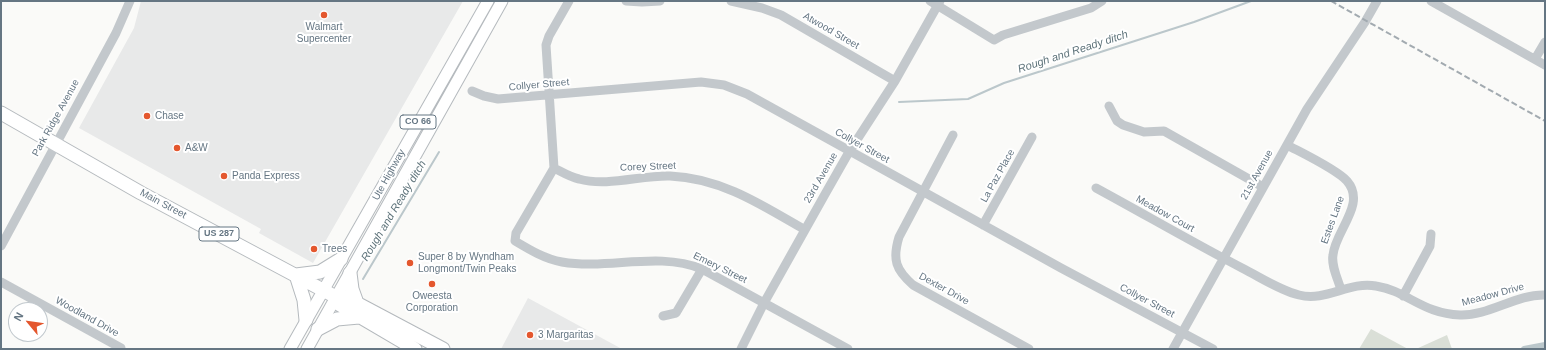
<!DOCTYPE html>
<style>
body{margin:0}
#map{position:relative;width:1546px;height:350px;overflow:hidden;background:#fafaf8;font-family:Helvetica,sans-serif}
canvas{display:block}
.frame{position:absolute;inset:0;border:2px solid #657683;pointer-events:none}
.north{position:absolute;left:8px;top:302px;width:40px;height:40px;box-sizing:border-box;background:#fff;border:1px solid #c1c8cd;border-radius:50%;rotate:299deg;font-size:11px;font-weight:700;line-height:16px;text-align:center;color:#657683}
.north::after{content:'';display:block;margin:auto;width:14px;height:18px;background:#e4572e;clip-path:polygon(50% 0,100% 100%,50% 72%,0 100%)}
</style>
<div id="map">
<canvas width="1546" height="350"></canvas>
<div class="frame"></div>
<div class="north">N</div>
</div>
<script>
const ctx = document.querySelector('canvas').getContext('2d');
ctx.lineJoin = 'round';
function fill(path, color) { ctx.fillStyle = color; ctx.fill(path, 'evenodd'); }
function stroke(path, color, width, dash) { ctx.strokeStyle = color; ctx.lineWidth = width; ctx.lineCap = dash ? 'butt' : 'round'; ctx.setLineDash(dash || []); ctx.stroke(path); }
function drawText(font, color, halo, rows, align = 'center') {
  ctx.font = font + ' Helvetica,sans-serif'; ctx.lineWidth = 4; ctx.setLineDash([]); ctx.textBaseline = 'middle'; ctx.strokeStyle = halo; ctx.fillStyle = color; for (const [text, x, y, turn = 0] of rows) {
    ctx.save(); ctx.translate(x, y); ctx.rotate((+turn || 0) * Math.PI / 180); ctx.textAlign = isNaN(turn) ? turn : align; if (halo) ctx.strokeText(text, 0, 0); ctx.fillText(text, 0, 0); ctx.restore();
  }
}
const built = new Path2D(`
 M141,1H463L313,263L259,233L261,229L79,128L134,28Z
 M528,298L622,349H501Z`);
const green = new Path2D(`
 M1371,329L1408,349H1359Z
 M1447,335L1452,349H1416Z`);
const stream = new Path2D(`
 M1309,1H1313
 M899,102L968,99L1004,83L1194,22L1251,1
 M363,279L439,152`);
const canal = new Path2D(`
 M1524,349L1545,345`);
const minor = new Path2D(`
 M569,1L549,36L546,45L554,168L516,233L515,241C530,250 545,259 562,262C609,270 657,251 702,269L848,349
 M626,1L642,2L660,1
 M731,1L762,8L781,15L895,81
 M930,1L994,40L1003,35L1091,8L1102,1
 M1431,1L1545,65
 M1535,59L1545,42
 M472,91L484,96L498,99L701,82L724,85L747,94L1061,268L1213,349
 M1109,106L1117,121L1123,125L1144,132L1164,131L1263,187
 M953,135L899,237C892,260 896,270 913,285L1029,349
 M1287,145C1302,153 1336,169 1347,181C1367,204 1335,231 1333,255C1331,266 1338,279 1341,290
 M554,168C562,172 570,177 579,179C608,187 641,175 670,176C721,178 762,205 805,230
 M1096,188C1144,214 1192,242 1242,268C1260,277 1279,290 1299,295C1326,302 1349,281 1376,286C1407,291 1423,314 1460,315C1489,316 1516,294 1545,295
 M983,225L1032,137
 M1,246L116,33L130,1
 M1,282L121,348
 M1403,296L1430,246L1431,234
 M663,316L676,313L702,269
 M741,349L764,303L824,196L849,152L895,81L940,1
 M1173,349L1307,109L1365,22L1377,1`);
const major = new Path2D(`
 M290,349L488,1
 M307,349L502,1`);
const highway = new Path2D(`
 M1,113L141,193L336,297H345L443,349
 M350,273L352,289L357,303
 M296,275L320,272L341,259
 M296,275L304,300L306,320
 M336,297L340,305L415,349
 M318,329L337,319L359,317`);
const rail = new Path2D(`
 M1331,1L1545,121`);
const markers = [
 [324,15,4,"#e4572e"],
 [147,116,4,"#e4572e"],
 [177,148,4,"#e4572e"],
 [224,176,4,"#e4572e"],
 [314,249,4,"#e4572e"],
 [410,263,4,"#e4572e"],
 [432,284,4,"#e4572e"],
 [530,335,4,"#e4572e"]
];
const shields = [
 [418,122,36],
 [219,234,40]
];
const shieldNames = [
 ["CO 66",418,122],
 ["US 287",219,234]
];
const poiNames = [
 ["Walmart",324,27,"center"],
 ["Supercenter",324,39,"center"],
 ["Chase",155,116],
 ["A&W",185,148],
 ["Panda Express",232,176],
 ["Trees",322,249],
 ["Super 8 by Wyndham",418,257],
 ["Longmont/Twin Peaks",418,269],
 ["Oweesta",432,296,"center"],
 ["Corporation",432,308,"center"],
 ["3 Margaritas",538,335]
];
const streetNames = [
 ["Atwood Street",831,31,30],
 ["Collyer Street",539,85,-5],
 ["Park Ridge Avenue",56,118,-61],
 ["Collyer Street",862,146,29],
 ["Corey Street",648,167,-2],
 ["Ute Highway",389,175,-61],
 ["21st Avenue",1257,175,-61],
 ["La Paz Place",998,176,-61],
 ["23rd Avenue",821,178,-60],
 ["Main Street",163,204,28],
 ["Meadow Court",1165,214,29],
 ["Estes Lane",1333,220,-70],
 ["Emery Street",720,268,26],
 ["Dexter Drive",944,289,29],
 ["Meadow Drive",1493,295,-15],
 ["Collyer Street",1147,301,28],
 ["Woodland Drive",87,317,29]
];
const waterNames = [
 ["Rough and Ready ditch",1073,52,-18],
 ["Rough and Ready ditch",394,211,-59]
];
fill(built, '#e8e9e9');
fill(green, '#dadfd7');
stroke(stream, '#bbc7cb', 2);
stroke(canal, '#bbc7cb', 6);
stroke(major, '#b5babe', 13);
stroke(highway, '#b4b9bd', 15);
stroke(minor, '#c3c8cc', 9);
stroke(major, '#fff', 11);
stroke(highway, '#fff', 13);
stroke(rail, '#a2aab0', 2, [6, 3]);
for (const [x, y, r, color] of markers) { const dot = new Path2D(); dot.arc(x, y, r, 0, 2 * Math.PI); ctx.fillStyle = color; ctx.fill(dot); stroke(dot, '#fff', 1.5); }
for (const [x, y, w] of shields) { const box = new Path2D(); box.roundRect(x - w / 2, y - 7, w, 14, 3); ctx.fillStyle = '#fff'; ctx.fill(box); stroke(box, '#657683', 1); }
drawText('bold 9px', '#657683', null, shieldNames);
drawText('10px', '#657683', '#fff', poiNames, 'left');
drawText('10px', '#657683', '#fff', streetNames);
drawText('italic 11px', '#60757c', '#fff', waterNames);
</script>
